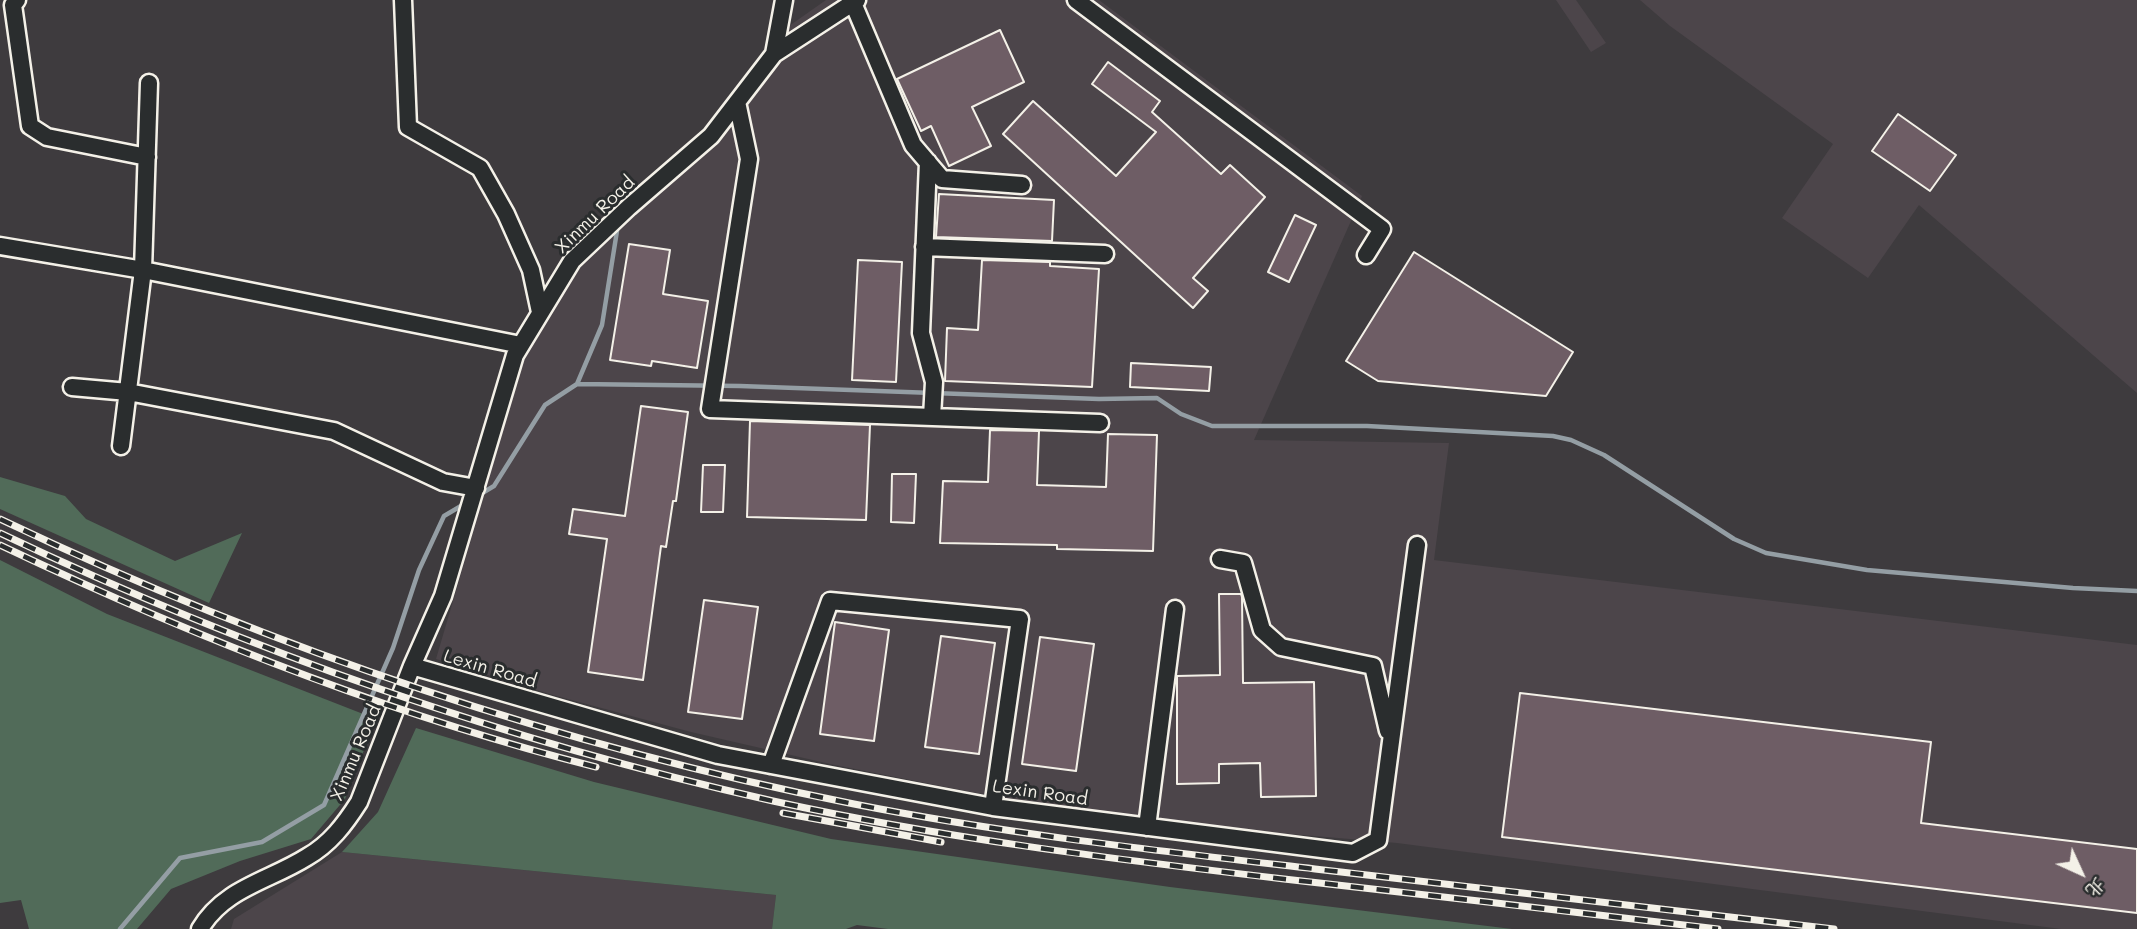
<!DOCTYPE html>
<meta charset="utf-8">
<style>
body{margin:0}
#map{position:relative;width:2137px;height:929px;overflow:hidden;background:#3e3b3e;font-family:Mali,"LXGW WenKai TC",sans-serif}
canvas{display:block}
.north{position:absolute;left:2046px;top:838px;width:70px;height:70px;-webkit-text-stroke:5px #2a2d2e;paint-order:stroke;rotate:135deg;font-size:19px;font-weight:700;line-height:28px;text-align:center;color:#f4f1e8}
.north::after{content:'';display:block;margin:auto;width:24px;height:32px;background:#f4f1e8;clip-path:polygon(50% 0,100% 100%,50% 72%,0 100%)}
</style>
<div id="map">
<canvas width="2137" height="929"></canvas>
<div class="north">北</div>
</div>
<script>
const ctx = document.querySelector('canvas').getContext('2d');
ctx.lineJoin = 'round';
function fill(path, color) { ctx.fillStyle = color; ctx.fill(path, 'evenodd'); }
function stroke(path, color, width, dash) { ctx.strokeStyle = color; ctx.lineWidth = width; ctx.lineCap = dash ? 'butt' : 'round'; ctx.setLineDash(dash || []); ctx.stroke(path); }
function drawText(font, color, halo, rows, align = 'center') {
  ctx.font = font + ' Mali,sans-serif'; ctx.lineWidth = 6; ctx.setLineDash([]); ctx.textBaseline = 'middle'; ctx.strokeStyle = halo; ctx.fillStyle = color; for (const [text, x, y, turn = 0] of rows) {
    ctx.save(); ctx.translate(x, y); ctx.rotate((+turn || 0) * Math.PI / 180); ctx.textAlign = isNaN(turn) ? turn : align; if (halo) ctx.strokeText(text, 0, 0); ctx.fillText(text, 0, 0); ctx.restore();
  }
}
const built = new Path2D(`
 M826,0H1099L1362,196L1254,440L1449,443L1434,560L2137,645V929H2061L1397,843L1255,831L1112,814L971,792L830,764L691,732L553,695L436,659L524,359L579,267L635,214L718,143L783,58L789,26Z
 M1556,0H1576L1606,43L1591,52Z
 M1640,0H2137V393L1919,205L1868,278L1782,218L1833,144L1670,26Z
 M342,852L776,895L772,929H231L234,919Z`);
const green = new Path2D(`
 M0,477L65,496L86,519L175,561L242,533L209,603L0,509Z
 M0,560L107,614L376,719L345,799L311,839L240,861L171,889L137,929H29L21,900L0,903Z
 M416,728L594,782L831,839L1170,887L1512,929H888L857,925L846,929H772L776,895L342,852L378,812Z`);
const stream = new Path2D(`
 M577,384L602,325L617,231
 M479,495L494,486L545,405L577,384L740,386L1099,399L1157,398L1181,414L1212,426H1367L1553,436L1571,440L1604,455L1734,539L1766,553L1867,570L2073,588L2137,591
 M120,929L180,858L262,842L324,805L393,648L419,570L444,516L466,503`);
const building = new Path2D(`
 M1000,30L1024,82L972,107L991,146L949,166L931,126L921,131L897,79Z
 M1108,62L1160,101L1152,112L1221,174L1230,165L1265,197L1193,278L1208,291L1193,308L1003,134L1033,101L1116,176L1156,132L1092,84Z
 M1898,114L1956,155L1930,191L1872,151Z
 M939,194L1054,200L1052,241L936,237Z
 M1295,215L1316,225L1289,282L1268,272Z
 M629,244L670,250L663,294L708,301L697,368L652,361L651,366L610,360Z
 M1414,252L1573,352L1546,396L1378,381L1346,361Z
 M858,260L902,262L896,382L852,380Z
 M982,260L1050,262V266L1099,269L1092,387L945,381L947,328L978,330Z
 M1131,363L1211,367L1209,391L1130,387Z
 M641,406L688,412L676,501H673L666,547L661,546L643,680L588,672L607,539L569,534L573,509L625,516Z
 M750,421L870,425L866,520L747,517Z
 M990,430L1039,431L1037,485L1106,487L1108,434L1157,435L1153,551L1057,549V545L940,543L943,481L988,482Z
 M703,465H725L723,512H701Z
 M892,474H916L914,523L891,522Z
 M1219,594H1241L1242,597L1243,683L1314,682L1316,796L1261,797L1260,763L1219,764V783L1177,784V676L1220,675Z
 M704,600L758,607L742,719L688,712Z
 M835,622L889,630L874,741L820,734Z
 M941,636L995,643L979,754L925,747Z
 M1040,637L1094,644L1076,771L1022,764Z
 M1520,693L1931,742L1921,823L2137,849V913L1502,837Z`);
const minor = new Path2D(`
 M17,0L13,5L30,126L47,137L147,157
 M403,0L408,127L480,168L506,214L531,270L540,312
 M1076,0L1382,229L1366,255
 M853,3L913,145L942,179L1022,185
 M774,54L857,0
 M737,102L749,159L710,409L1100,423
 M928,162L921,333L934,382L932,417
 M0,246L143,270L521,345
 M924,247L1105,254
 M72,387L128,392L334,431L443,482L476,488
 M121,446L143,270L149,83
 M1220,559L1243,563L1262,630L1281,647L1373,666L1388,731
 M412,666L718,755L993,807L1353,853L1378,840L1417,545
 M771,765L830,601L1020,619L993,807
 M1147,827L1175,609
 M200,929C224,888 269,881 307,857C330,844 345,824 359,802L412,666L443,596L515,355L572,261L629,207L711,136L774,54L784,0`);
const rail = new Path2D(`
 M0,519C273,649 556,745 854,804C1006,834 1161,851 1315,869C1488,889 1661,909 1834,929
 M0,533C248,651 506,741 773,801C941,838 1113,859 1284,879C1429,895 1573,912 1718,929
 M0,545C191,636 390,715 596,767
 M783,813L941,842`);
const streetNames = [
 ["Xinmu Road",595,215,-44],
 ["Lexin Road",490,669,16],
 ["Xinmu Road",356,753,-67],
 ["Lexin Road",1040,793,8]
];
fill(built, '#4c454a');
fill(green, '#516b59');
stroke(stream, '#949ea4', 4.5);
fill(building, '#6e5d65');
stroke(building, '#f4f1e8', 2);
stroke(minor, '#f4f1e8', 21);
stroke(minor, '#2a2d2e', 16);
stroke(rail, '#f4f1e8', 7);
stroke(rail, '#2a2d2e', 4.5, [13]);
drawText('18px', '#f4f1e8', '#2a2d2e', streetNames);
</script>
